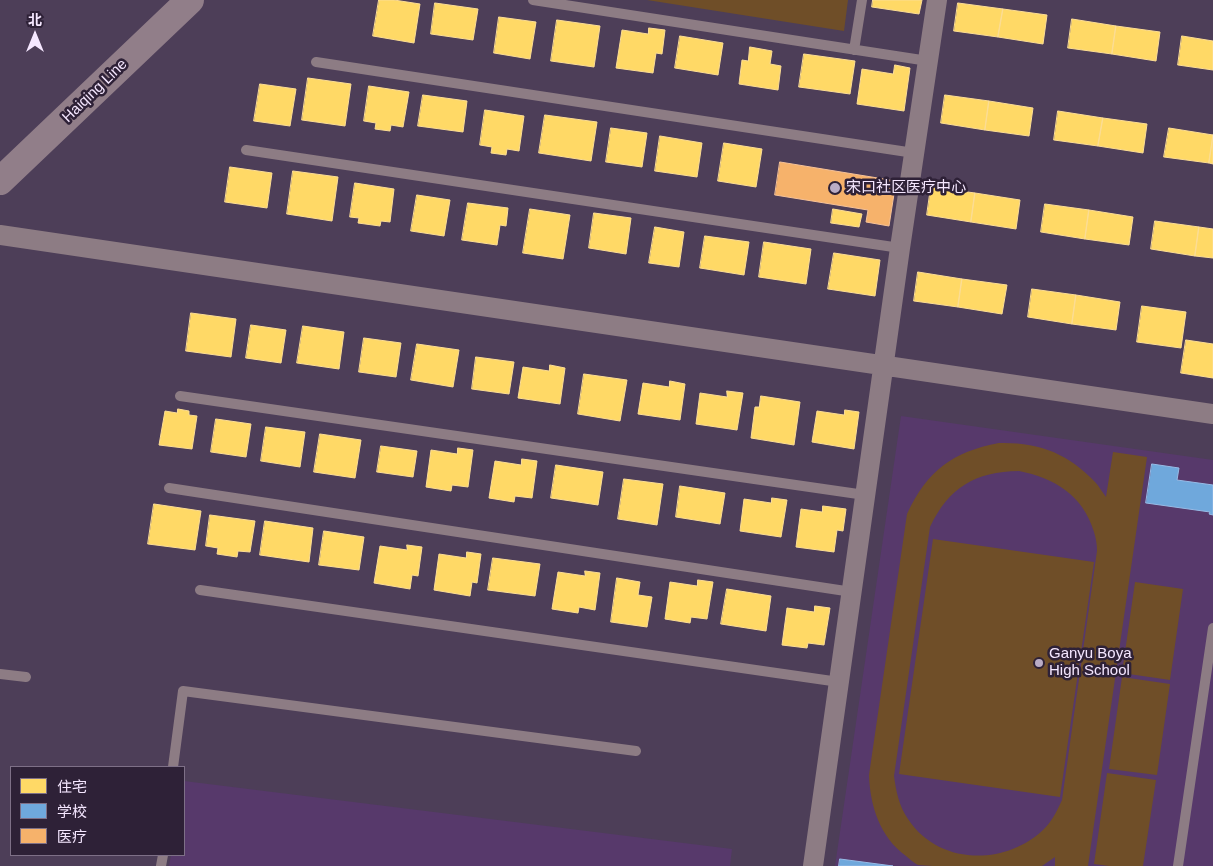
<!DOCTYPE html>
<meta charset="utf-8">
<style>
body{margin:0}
#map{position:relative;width:1213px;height:866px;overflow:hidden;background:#4d3e58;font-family:Arial,"Noto Sans SC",sans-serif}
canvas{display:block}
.legend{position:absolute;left:10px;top:766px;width:175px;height:90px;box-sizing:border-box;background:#2e2137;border:1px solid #7e7087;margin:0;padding:6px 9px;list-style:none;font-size:15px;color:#f5e7ff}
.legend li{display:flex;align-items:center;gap:10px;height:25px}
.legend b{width:25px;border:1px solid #7e7087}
.north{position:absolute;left:10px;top:10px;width:50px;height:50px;-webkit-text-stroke:4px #2e2137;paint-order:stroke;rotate:0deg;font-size:14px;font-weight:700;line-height:20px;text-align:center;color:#f5e7ff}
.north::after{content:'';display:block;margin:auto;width:18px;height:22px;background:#f5e7ff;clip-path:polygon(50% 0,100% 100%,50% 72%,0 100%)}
</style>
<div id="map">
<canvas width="1213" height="866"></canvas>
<ul class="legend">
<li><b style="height:14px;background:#ffd966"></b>住宅</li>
<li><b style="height:14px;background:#6fa8dc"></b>学校</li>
<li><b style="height:14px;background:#f6b26b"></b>医疗</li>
</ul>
<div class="north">北</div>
</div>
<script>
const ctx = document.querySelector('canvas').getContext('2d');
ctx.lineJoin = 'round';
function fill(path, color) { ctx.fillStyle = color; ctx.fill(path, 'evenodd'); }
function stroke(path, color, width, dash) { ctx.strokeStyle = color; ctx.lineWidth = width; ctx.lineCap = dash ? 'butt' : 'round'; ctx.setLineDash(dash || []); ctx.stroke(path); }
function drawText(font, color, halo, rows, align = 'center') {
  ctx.font = font + ' Arial,"Noto Sans SC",sans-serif'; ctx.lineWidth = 5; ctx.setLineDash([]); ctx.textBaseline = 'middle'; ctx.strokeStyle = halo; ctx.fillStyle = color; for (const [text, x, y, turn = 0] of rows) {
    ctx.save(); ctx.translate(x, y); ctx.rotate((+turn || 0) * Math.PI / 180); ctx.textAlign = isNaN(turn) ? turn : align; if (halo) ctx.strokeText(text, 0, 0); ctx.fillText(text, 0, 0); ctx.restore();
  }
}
const built = new Path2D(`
 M901,416L1213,460V866H835Z
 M184,781L732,849L730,866H169L171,855H184Z`);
const green = new Path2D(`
 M647,0H848L844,31Z
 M999,443C1038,442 1068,453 1095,482C1099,486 1102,492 1106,497L1113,452L1147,457L1088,866H1055V857L1042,866C1011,866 980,866 949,866C941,866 925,866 918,865C914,863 910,859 906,856C880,837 870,806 869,775L907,514C927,471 952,452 999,443ZM1019,471C1054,478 1083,495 1094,532C1096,538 1097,545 1097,551L1062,800C1057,811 1052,821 1044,829C1006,866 939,866 908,819C899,806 896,791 894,776L930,527C949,487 975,472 1019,471Z
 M933,539L1094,562L1060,797L899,774Z
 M1135,582L1183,589L1170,680L1122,673Z
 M1122,677L1170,684L1157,775L1109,769Z
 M1107,773L1156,780L1143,866H1109L1094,864Z`);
const homes = new Path2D(`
 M379,0H394L420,4L414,43L373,36Z
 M873,0H922L919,14L872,7Z
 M435,3L478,9L473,40L431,34Z
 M958,3L1003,9L998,37L954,31Z
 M1003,9L1047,15L1043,44L998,37Z
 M499,17L536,22L530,59L494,53Z
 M1072,19L1116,26L1112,54L1068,48Z
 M557,20L600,26L594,67L551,61Z
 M1116,26L1160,32L1156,61L1112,54Z
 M649,28L665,30L662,54L656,53L653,73L616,68L622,30L648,34Z
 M680,36L723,43L718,75L675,68Z
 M1182,36L1213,41V70L1178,65Z
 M750,47L772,51L770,64L781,66L778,90L739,84L742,60L748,61Z
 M804,54L855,61L850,94L799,87Z
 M895,65L910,68L904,111L857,104L862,69L893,74Z
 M308,78L351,84L345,126L302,120Z
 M260,84L296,89L290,126L254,121Z
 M369,86L409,92L403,127L391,125L390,131L375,129L376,123L364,121Z
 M423,95L467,101L463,132L418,126Z
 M945,95L989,101L985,130L941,123Z
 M989,101L1033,108L1029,136L985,130Z
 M485,110L524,116L519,151L507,149L506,155L491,153L492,147L480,145Z
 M1058,111L1103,118L1098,146L1054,140Z
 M545,115L597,122L591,161L539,153Z
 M1103,118L1147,124L1143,153L1098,146Z
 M611,128L647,133L642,167L606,162Z
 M1169,128L1213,135L1209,163L1164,157Z
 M1213,135V164L1209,163Z
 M660,136L702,143L697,177L655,171Z
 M724,143L762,149L756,187L718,181Z
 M230,167L272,173L267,208L225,202Z
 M293,171L338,177L332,221L287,214Z
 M355,183L394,189L390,222L381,221L380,226L358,223L359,218L350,217Z
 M931,187L975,193L971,222L927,215Z
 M975,193L1020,200L1016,229L971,222Z
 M417,195L450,200L444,236L411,231Z
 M468,203L508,208L506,226L500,225L497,245L462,240Z
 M1045,204L1089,210L1085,239L1041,232Z
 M530,209L570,215L563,259L523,253Z
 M833,209L862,214L859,227L831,223Z
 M1089,210L1133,217L1129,245L1085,239Z
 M594,213L631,218L626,254L589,248Z
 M1155,221L1199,227L1195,256L1151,249Z
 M655,227L684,232L679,267L649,263Z
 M1199,227L1213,229V258L1195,256Z
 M705,236L749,242L744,275L700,268Z
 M764,242L811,249L806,284L759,277Z
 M834,253L880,260L875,296L828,289Z
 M918,272L962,279L958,307L914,301Z
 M962,279L1007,285L1002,314L958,307Z
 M1032,289L1076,295L1072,324L1028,317Z
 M1076,295L1120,302L1116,330L1072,324Z
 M1142,306L1186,312L1181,348L1137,342Z
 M191,313L236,319L231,357L186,351Z
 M251,325L286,330L281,363L246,358Z
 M303,326L344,332L339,369L297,363Z
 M364,338L401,343L396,377L359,372Z
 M1186,340L1213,344V378L1181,373Z
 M417,344L459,350L453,387L411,380Z
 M476,357L514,362L509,394L472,389Z
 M550,365L565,368L560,404L518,398L523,367L549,371Z
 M584,374L627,380L620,421L578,414Z
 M670,381L685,384L680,420L638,414L643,383L669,387Z
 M727,391L743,393L737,430L696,424L700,393L727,397Z
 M761,396L800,402L794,445L751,438L755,407H759Z
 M178,409L189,411V415L197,416L192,449L159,445L165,411L177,413Z
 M845,410L859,412L854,449L812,442L817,411L844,415Z
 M216,419L251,424L246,457L211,452Z
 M266,427L305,432L300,467L261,461Z
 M320,434L361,440L355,478L314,472Z
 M381,446L417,451L413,477L377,472Z
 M458,448L473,450L468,487L452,485L451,491L426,487L431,450L457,454Z
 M522,459L537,461L532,498L515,496L514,502L489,498L495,461L521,465Z
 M556,465L603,472L598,505L551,498Z
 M624,479L663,484L657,525L618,519Z
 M680,486L725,493L720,524L676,517Z
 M772,498L787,500L781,537L740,531L744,499L771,503Z
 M154,504L201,511L195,550L148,544Z
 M823,506L846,509L843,531L837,530L834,552L796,547L801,509L822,512Z
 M210,515L255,521L250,552L238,551L237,557L217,554L218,548L206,546Z
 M265,521L313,528L309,562L260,555Z
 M324,531L364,537L359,570L319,565Z
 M407,545L422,547L418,576L412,575L410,589L374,583L380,546L407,550Z
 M467,552L481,554L477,583L472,582L470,596L434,590L439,554L466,558Z
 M493,558L540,564L535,596L488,590Z
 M585,571L600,573L595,610L579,607L578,613L552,609L558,572L585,576Z
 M617,578L640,582L638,595L652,597L647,627L611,622Z
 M698,580L713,582L707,619L691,617L690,623L665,619L670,582L697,586Z
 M727,589L771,596L766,631L721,624Z
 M815,606L830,608L824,645L808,643L807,648L782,645L787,608L814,612Z`);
const schools = new Path2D(`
 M1152,464L1179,468L1177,480L1213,485V515L1209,514L1210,512L1146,503Z
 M840,859L893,866H839Z`);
const health = new Path2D(`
 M780,162L896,181L889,226L866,222L868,210L775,195Z`);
const lane = new Path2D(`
 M533,0L928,61
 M854,50L862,0
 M316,62L914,153
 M246,150L900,248
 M180,396L865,495
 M169,488L852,592
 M200,590L839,682
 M0,674L26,677
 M173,767L183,691L636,751
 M161,866L163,855
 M1178,866L1213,628`);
const street = new Path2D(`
 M0,235L1213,414
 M813,866L900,248L937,0`);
const secondary = new Path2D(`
 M0,181L190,0`);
const markers = [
 [835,188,6,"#baacc5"],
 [1039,663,5,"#baacc5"]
];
const streetNames = [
 ["Haiqing Line",95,91,-44]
];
const poiNames = [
 ["宋口社区医疗中心",846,188],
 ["Ganyu Boya",1049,654],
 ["High School",1049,671]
];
fill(built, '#57396b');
fill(green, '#6f4e28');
fill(homes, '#ffd966');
stroke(homes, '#fcdd94', 1);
fill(schools, '#6fa8dc');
stroke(schools, '#97bbe6', 1);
fill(health, '#f6b26b');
stroke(health, '#f6c297', 1);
stroke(lane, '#8d7c84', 10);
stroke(street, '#8d7c84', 20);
stroke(secondary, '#917e89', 28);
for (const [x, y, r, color] of markers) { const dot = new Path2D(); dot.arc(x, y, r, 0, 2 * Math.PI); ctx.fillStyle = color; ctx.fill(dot); stroke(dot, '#2e2137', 2); }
drawText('15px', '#f5e7ff', '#2e2137', streetNames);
drawText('15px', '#f5e7ff', '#2e2137', poiNames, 'left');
</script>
